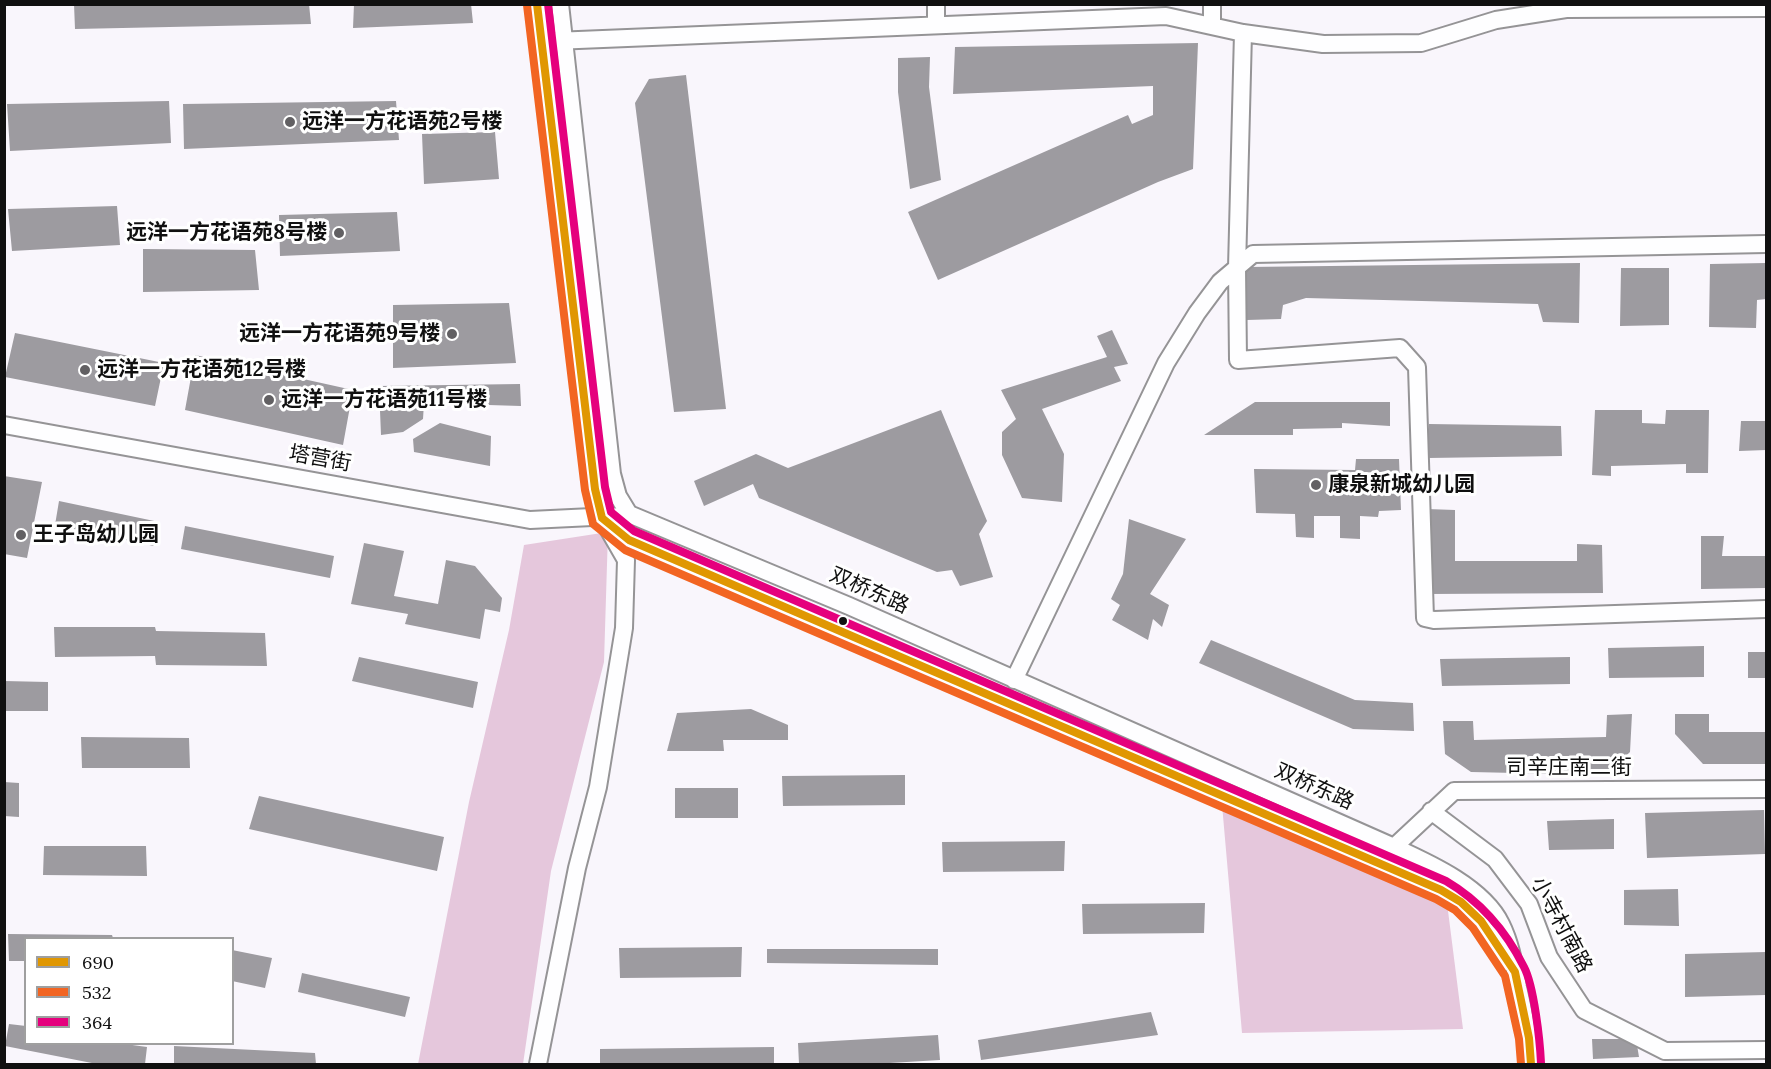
<!DOCTYPE html>
<meta charset="utf-8">
<style>
body{margin:0}
#map{position:relative;width:1771px;height:1069px;overflow:hidden;background:#f9f6fc;font-family:Lora,serif}
canvas{display:block}
.frame{position:absolute;inset:0;border:6px solid #101010;pointer-events:none}
.legend{position:absolute;left:24px;top:937px;width:210px;height:108px;box-sizing:border-box;background:#fff;border:2px solid #9f9f9f;margin:0;padding:8px 10px;list-style:none;font-size:18px;color:#101010}
.legend li{display:flex;align-items:center;gap:12px;height:30px}
.legend b{width:30px;border:2px solid #9f9f9f}
</style>
<div id="map">
<canvas width="1771" height="1069"></canvas>
<div class="frame"></div>
<ul class="legend">
<li><b style="height:8px;background:#e09702"></b>690</li>
<li><b style="height:8px;background:#f26522"></b>532</li>
<li><b style="height:8px;background:#e5007d"></b>364</li>
</ul>
</div>
<script>
const ctx = document.querySelector('canvas').getContext('2d');
ctx.lineJoin = 'round';
function fill(path, color) { ctx.fillStyle = color; ctx.fill(path, 'evenodd'); }
function stroke(path, color, width, dash) { ctx.strokeStyle = color; ctx.lineWidth = width; ctx.lineCap = dash ? 'butt' : 'round'; ctx.setLineDash(dash || []); ctx.stroke(path); }
function drawText(font, color, halo, rows, align = 'center') {
  ctx.font = font + ' Lora,"Noto Sans SC",serif'; ctx.lineWidth = 6; ctx.setLineDash([]); ctx.textBaseline = 'middle'; ctx.strokeStyle = halo; ctx.fillStyle = color; for (const [text, x, y, turn = 0] of rows) {
    ctx.save(); ctx.translate(x, y); ctx.rotate((+turn || 0) * Math.PI / 180); ctx.textAlign = isNaN(turn) ? turn : align; if (halo) ctx.strokeText(text, 0, 0); ctx.fillText(text, 0, 0); ctx.restore();
  }
}
const forest = new Path2D(`
 M608,532L604,662L551,871L523,1064H418L469,802L509,630L524,545Z
 M1221,793L1446,895L1463,1029L1242,1033Z`);
const building = new Path2D(`
 M74,4H309L311,24L75,29Z
 M354,4H471L473,23L353,28Z
 M1198,43L1193,169L1158,182L938,280L908,212L1128,115L1132,124L1153,115V86L953,94L955,47Z
 M930,57L929,87L941,180L910,189L898,92V58Z
 M686,75L726,409L674,412L635,103L649,79Z
 M169,101L171,143L10,151L7,104Z
 M396,101L399,140L184,149L183,104Z
 M495,132L499,179L424,184L422,134Z
 M117,206L120,245L12,251L8,209Z
 M397,212L400,251L280,256L279,215Z
 M143,249L255,250L259,290L143,292Z
 M1580,263L1579,323L1543,322L1538,304L1306,298L1283,305L1281,319L1247,320V267Z
 M1766,263V299L1757,300L1756,328L1709,327L1710,264Z
 M1621,268H1669V325L1620,326Z
 M509,303L516,363L393,368V305Z
 M1112,330L1128,364L1114,367L1121,381L1042,409L1064,454L1062,502L1022,498L1002,455V432L1016,419L1001,390L1107,357L1097,336Z
 M15,333L164,363L155,406L5,377Z
 M195,355L353,390L343,445L185,410Z
 M520,384L521,406L424,403L423,419L403,432L381,435L379,386Z
 M1255,402H1390V426L1342,423V428L1293,429V435H1204Z
 M941,410L987,521L979,534L993,577L960,586L952,570L937,572L759,498L753,484L704,506L694,481L756,454L788,468Z
 M1595,410H1642V423L1665,424L1666,410H1709L1708,473H1686V464L1611,466V476L1592,475Z
 M1741,421H1766V450L1739,451Z
 M440,423L491,436L490,466L414,452L413,439Z
 M1429,424L1561,426L1562,456L1428,458Z
 M1356,459H1399L1401,510L1379,511L1378,517L1360,516V539L1340,538V516H1314V538L1296,537L1295,514L1256,513L1254,469L1355,470Z
 M4,476L42,482L27,558L4,554Z
 M59,501L159,522L154,546L55,525Z
 M1427,509L1455,510V561H1577V544L1602,545L1603,593L1429,594Z
 M1129,519L1186,539L1150,594L1169,605L1162,627L1153,619L1148,640L1112,620L1120,605L1111,599L1123,574Z
 M185,526L334,556L330,578L181,549Z
 M1701,536H1724L1722,556H1766V588L1701,589Z
 M364,543L404,551L394,596L438,604L446,560L475,566L502,598L500,612L485,609L480,639L405,624L408,614L351,604Z
 M54,627H155L156,631L265,633L267,666L156,665L155,656L55,657Z
 M1211,640L1355,700L1413,703L1414,731L1353,729L1199,663Z
 M1704,646V677L1609,678L1608,648Z
 M1748,652H1766V678H1748Z
 M359,657L478,682L473,708L352,681Z
 M1570,657V684L1442,686L1440,659Z
 M4,681L48,682V711H4Z
 M751,709L788,725V740H723L724,751H667L677,713Z
 M1632,714L1630,752L1606,775L1471,772L1445,754L1443,721H1473L1474,740L1606,737L1607,715Z
 M1675,714H1709V732H1766V764H1703L1675,734Z
 M81,737L189,738L190,768H82Z
 M905,775V805L783,806L782,776Z
 M4,782L19,783V817L4,816Z
 M675,788H738V818H675Z
 M259,796L444,837L437,871L249,829Z
 M1764,810L1765,854L1647,858L1645,813Z
 M1614,819V849L1549,850L1547,821Z
 M1065,841L1064,871L943,872L942,842Z
 M44,846H146L147,876L43,875Z
 M1678,889L1679,926L1624,925V890Z
 M1205,903L1204,933L1083,934L1082,904Z
 M8,934L112,935L113,938H26V961H9Z
 M742,947L741,977L620,978L619,948Z
 M767,949H938V965L767,963Z
 M232,950L272,958L265,988L232,981Z
 M1766,952V995L1685,997V954Z
 M302,973L410,997L405,1017L298,992Z
 M1151,1012L1158,1035L981,1060L978,1040Z
 M9,1024L26,1026V1044H125L147,1047L145,1064H97L5,1046Z
 M938,1035L940,1060L873,1064H799L798,1043Z
 M1592,1039H1636L1639,1057L1593,1059Z
 M174,1046L315,1053L316,1064H174Z
 M774,1047V1064H600V1049Z`);
const minor = new Path2D(`
 M537,4L595,489L602,518L629,540L1441,890C1473,909 1489,933 1509,963
 M560,4L612,474L618,496L629,514L849,606L1394,847C1429,863 1483,887 1501,924C1511,944 1514,965 1518,987C1524,1013 1529,1038 1531,1064
 M936,4V24
 M1212,26V4
 M1243,33L1237,268L1238,360L1400,348L1417,367L1425,618L1434,620L1766,609
 M554,41L1166,16L1243,33L1323,44L1421,43L1496,20L1566,9L1766,8
 M4,425L530,520L613,516
 M1014,680L1166,363L1197,313L1220,282L1253,254L1766,244
 M1431,811L1495,859L1529,904L1549,957L1584,1010L1665,1051L1766,1050
 M1394,847L1454,791L1766,789
 M538,1064L577,868L598,787L624,628L626,560L607,527`);
const bus1 = new Path2D(`
 M537,4L595,489L602,518L629,540L1441,890L1461,902L1481,921L1515,972L1529,1038L1531,1064`);
const bus2 = new Path2D(`
 M527,5L585,490L593,524L625,550L1436,899L1455,910L1473,928L1505,976L1519,1039L1521,1064`);
const bus3 = new Path2D(`
 M548,4L605,487L611,512L634,531L1446,881C1480,901 1506,931 1524,967C1534,986 1540,1041 1541,1063`);
const markers = [
 [290,122,6,"#626063"],
 [339,233,6,"#626063"],
 [452,334,6,"#626063"],
 [85,370,6,"#626063"],
 [269,400,6,"#626063"],
 [1316,485,6,"#626063"],
 [21,535,6,"#626063"],
 [843,621,5,"#101010"]
];
const poiNames = [
 ["远洋一方花语苑2号楼",302,122],
 ["远洋一方花语苑8号楼",327,233,"right"],
 ["远洋一方花语苑9号楼",440,334,"right"],
 ["远洋一方花语苑12号楼",97,370],
 ["远洋一方花语苑11号楼",281,400],
 ["康泉新城幼儿园",1328,485],
 ["王子岛幼儿园",33,535]
];
const streetNames = [
 ["塔营街",320,459,10],
 ["双桥东路",869,591,24],
 ["司辛庄南二街",1569,768],
 ["双桥东路",1314,787,24],
 ["小寺村南路",1561,925,62]
];
fill(forest, '#e5c7dc');
fill(building, '#9d9ba0');
stroke(minor, '#959496', 20);
stroke(minor, '#fefeff', 16);
stroke(bus1, '#e09702', 8);
stroke(bus2, '#f26522', 8);
stroke(bus3, '#e5007d', 8);
for (const [x, y, r, color] of markers) { const dot = new Path2D(); dot.arc(x, y, r, 0, 2 * Math.PI); ctx.fillStyle = color; ctx.fill(dot); stroke(dot, '#fff', 2); }
drawText('bold 21px', '#101010', '#fff', poiNames, 'left');
drawText('21px', '#101010', '#fff', streetNames);
</script>
